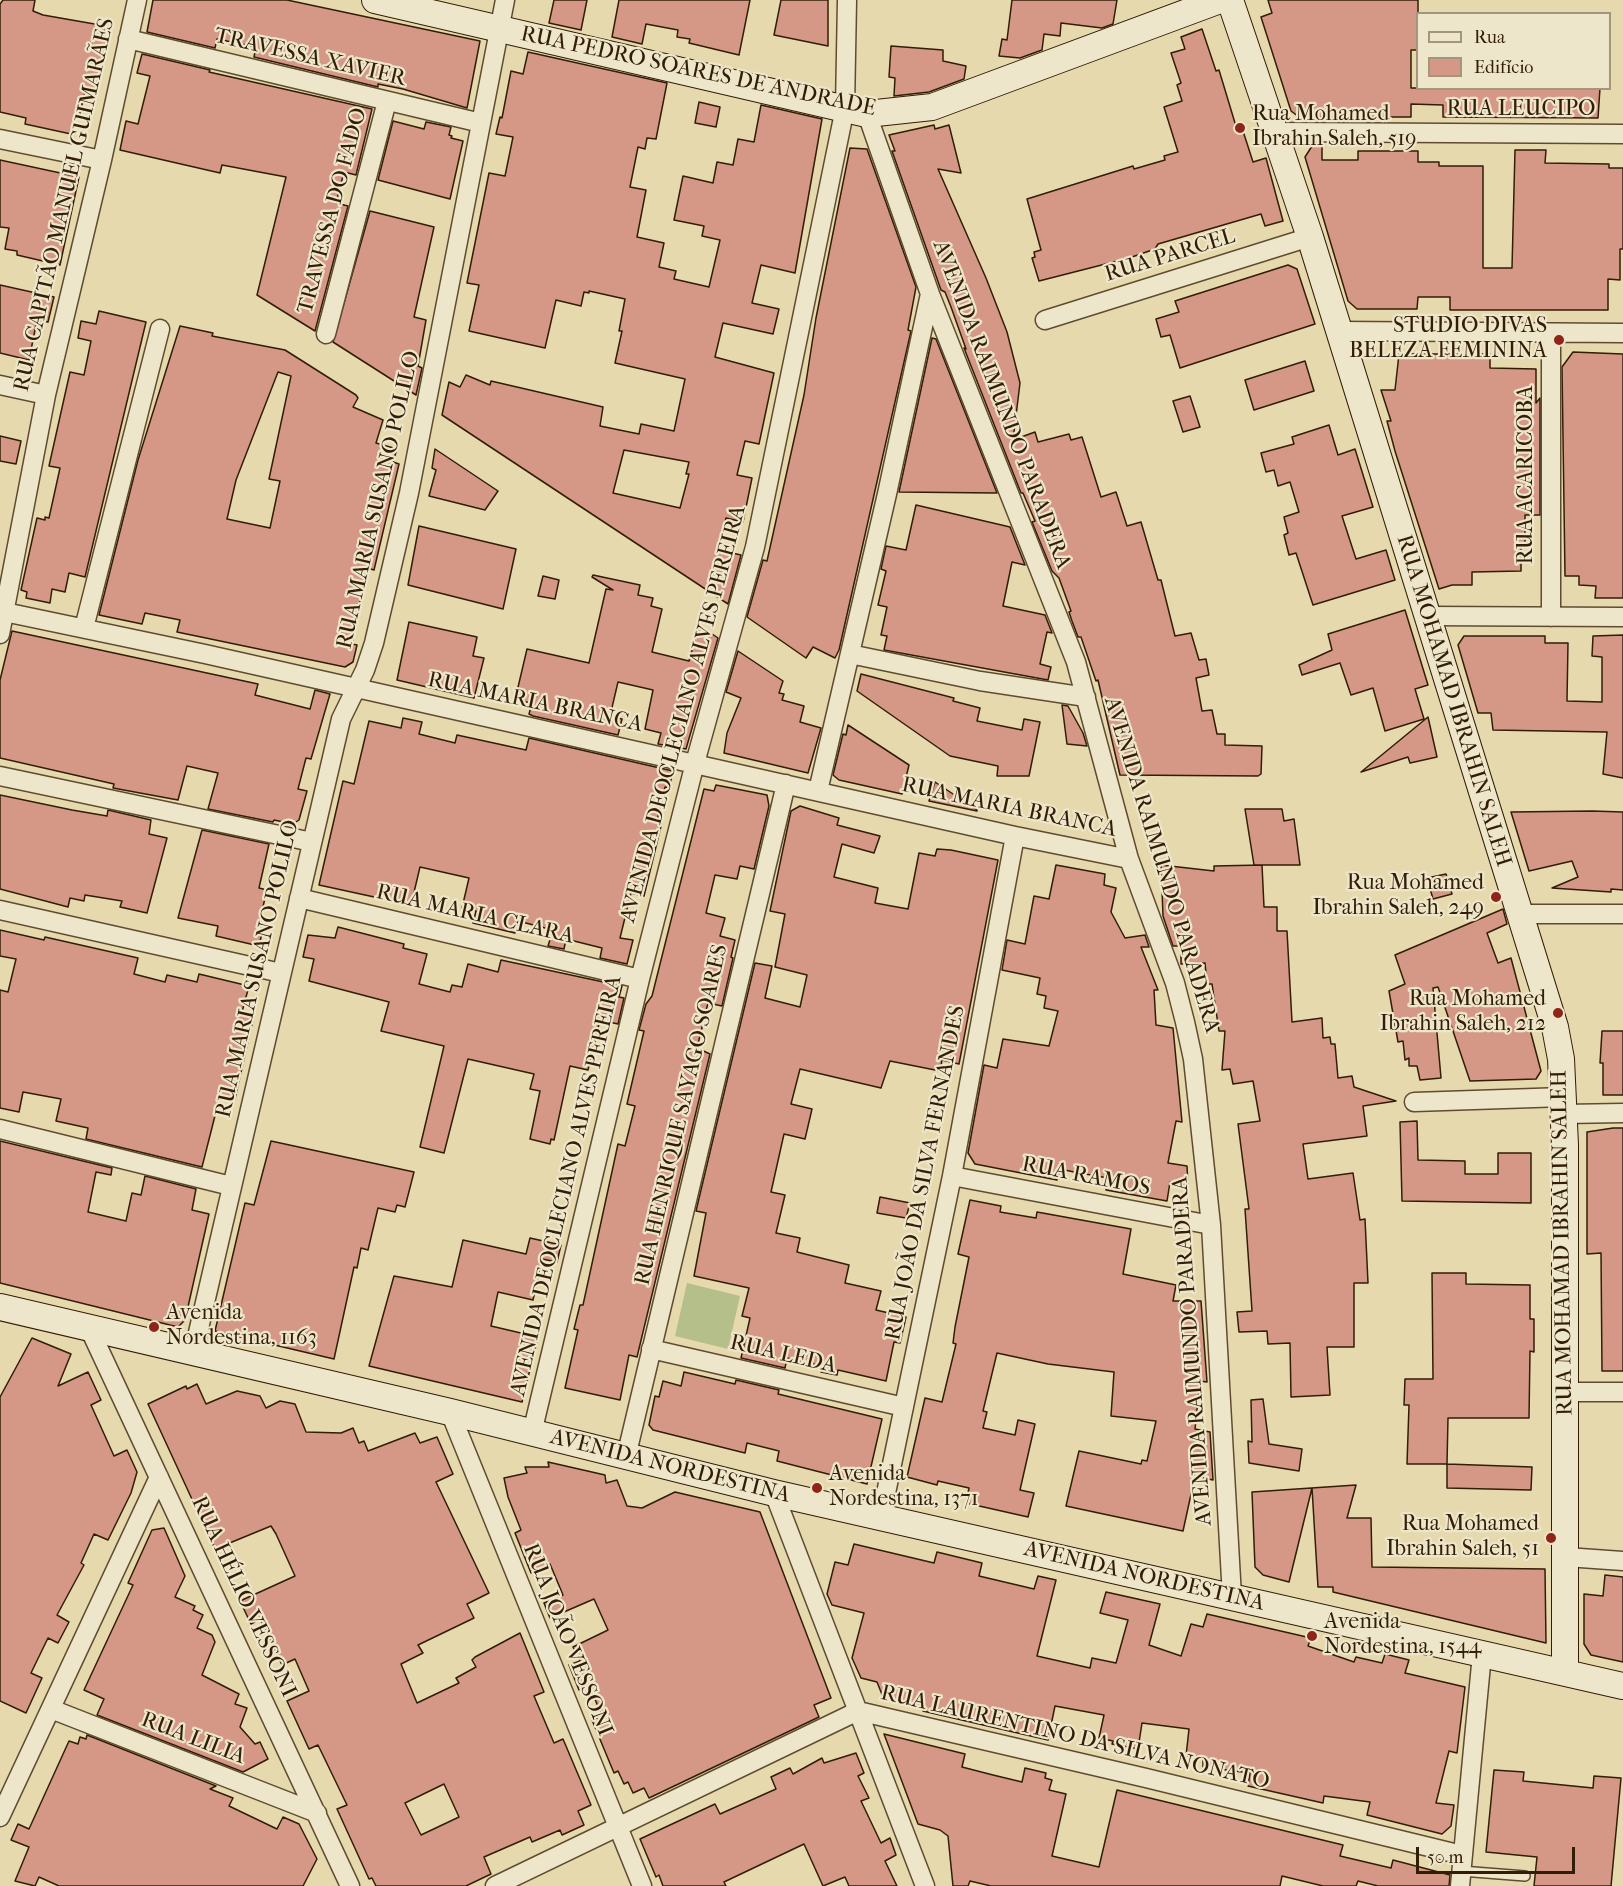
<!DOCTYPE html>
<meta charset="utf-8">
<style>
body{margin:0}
#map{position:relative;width:1623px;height:1886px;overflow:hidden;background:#e5d9ad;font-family:"IM FELL French Canon",serif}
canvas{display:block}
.legend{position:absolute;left:1416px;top:12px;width:195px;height:78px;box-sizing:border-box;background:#eee6ca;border:2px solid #a3967c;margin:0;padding:8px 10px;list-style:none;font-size:18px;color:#321d06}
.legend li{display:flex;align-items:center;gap:12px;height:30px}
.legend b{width:30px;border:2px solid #a3967c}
.scale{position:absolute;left:1416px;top:1847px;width:159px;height:27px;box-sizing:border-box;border:3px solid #321d06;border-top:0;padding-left:8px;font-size:18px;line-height:21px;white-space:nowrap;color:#321d06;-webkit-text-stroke:4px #eee6ca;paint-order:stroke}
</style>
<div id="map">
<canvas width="1623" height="1886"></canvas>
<ul class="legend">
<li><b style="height:8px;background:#eee6ca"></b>Rua</li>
<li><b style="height:16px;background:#d59887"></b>Edifício</li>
</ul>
<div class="scale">50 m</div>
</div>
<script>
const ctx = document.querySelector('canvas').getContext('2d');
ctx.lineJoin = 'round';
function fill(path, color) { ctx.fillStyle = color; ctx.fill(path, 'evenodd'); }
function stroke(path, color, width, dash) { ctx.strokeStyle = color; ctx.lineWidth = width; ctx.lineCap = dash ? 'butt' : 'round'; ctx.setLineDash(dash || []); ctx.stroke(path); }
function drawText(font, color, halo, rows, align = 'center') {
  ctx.font = font + ' "IM FELL French Canon",serif'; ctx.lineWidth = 4.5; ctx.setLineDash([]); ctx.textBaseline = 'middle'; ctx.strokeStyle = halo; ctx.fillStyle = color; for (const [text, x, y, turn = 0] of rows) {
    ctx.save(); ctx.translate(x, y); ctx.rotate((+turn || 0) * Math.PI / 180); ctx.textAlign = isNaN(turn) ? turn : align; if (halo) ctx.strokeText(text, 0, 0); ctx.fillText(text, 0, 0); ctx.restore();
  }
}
const green = new Path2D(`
 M687,1283L740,1296L728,1349L675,1336Z`);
const building = new Path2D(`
 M3,0H35L33,11L43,15L106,26L103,41L107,42L97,90L86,87L79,118H75L71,134L25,124L26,118L0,112V4Z
 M153,0H287L480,41L467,108L403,89L378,84V87L254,57L256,47L217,39L215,48L147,32Z
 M554,0H587L581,30L549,23Z
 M619,0H750L739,55L689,43L690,39L677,37L678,30L646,24L642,44L612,37Z
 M781,0H828V46L774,35Z
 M1012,0H1117L1113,24L1102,28L1061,23L1060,36L1044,34L1042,50L1020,58L999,56L1002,39L1007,40Z
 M1268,0H1418V50H1411V88H1600L1598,118L1443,117V105L1411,104V117H1299L1291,111L1261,17L1272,13Z
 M1202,29L1216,71L1219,70L1238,133L1243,131L1253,162L1266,158L1283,221L1265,226L1261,214L1158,244L1155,249L1129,258L1039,281L1032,258L1035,257L1034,252L1041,250L1027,199L1133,166L1134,169L1165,160L1164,156L1178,152L1164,107L1182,101L1177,85L1181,83L1171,53L1185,49L1181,37Z
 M891,46L943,50V61L966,66L964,79L929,92L894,96L895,78L889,77Z
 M528,52L667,83L656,139L647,138L645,149L638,147L630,187L646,190L637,237L664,243L659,267L676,271L674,279L709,287L720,240L702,236L704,226L674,220L683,176L713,183L717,162L733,165L738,139L754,142L761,105L822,119L795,273L761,265L752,303L779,309L773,334L723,323L715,357L774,373L759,444L745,441L737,475L752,478L743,522L726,518L719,550L741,555L728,604L442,415L449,382L460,387L466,375L490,385L491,381L603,407L600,426L639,434L641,424L674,431L685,379L615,363L622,331H619L625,299L589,291V293L584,292L581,306L556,300L545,348L469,331L479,285L467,283L489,173L505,176L513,137L496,134L500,117L502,118L511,71L523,74ZM624,450L689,462L686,474H689L680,508L613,493Z
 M142,54L210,70L209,72L372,109L356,175L344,172L336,203L348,206L315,331L257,295L286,177L222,165L220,173L120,150L126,121L138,124L150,76L137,73Z
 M699,102L720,107L716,127L695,123Z
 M393,121L424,129L426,122L451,127L449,135L452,136L451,138L463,141L450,199L378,180Z
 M934,125L935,129L949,125L961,173L938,169L986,278L1007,332L1020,383L1013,440L1035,432L1038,442L1069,434L1071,440L1082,437L1101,497L1116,492L1127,526L1141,522L1158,580H1161L1175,636L1191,633L1199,660L1206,659L1209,675L1196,678L1202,711L1212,710L1217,734H1225V745L1262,746L1261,774L1258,776L1120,775L1098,680L1096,681L1081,637H1078L1072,621L1069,612L1071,611L1059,578L1052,571L1032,522L1035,521L1023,493H1021L964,348L966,349L951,307L945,292L941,290L892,151H895L889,135Z
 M1314,143L1322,144V160H1358V151H1418V162H1439V166H1483V268H1512L1515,150H1546L1545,163L1609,164V168H1623V249H1620V280L1608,279V310H1450V297H1418L1417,309H1357L1348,301L1305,157Z
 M850,148L867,149L916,287L908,330L911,331L839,650L835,658L813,647L806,658L747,617L763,560L767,561L804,395L816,318Z
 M0,160L79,177L60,265L17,255V251L5,249L9,228L0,227Z
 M370,211L434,227L414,317L426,320L418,366L422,368L416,395L333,342Z
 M1288,265L1297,269L1315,324L1180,368L1170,335L1161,337L1156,319L1179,312L1175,301Z
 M0,285L54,297L48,322L37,320L29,360L0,353Z
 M99,311L146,322L85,577L69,573L65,592L52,589L50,603L26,598L27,592L21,590L37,518L45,520V517L49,518L60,468L49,466L70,372L84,375L91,341L78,338L81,321L96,324Z
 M180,326L213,333L212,336L285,350L356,395L358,398L353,407L383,420L376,443L397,449L393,462L399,464L374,570L367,568L355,626L352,644L357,645L353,662L345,667L177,632L180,620L145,613L142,624L99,615L138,460ZM278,372L291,376L269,479L280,481L270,528L227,519L236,480Z
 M932,338L936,339L997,493L899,492Z
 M1573,352L1623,354V598H1595L1596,586L1579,585V576H1565L1562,367Z
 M1399,354H1490V368L1536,369V403L1540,398V515H1525V546H1521V571L1472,572V585H1452L1439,589L1395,451L1387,421H1391L1381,390H1395Z
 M1305,361L1314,391L1254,410L1245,380Z
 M1190,396L1200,427L1183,432L1173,401Z
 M1329,425L1338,455L1355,449L1373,507L1342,516L1356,559L1386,550L1395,580L1313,605L1296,553L1289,555L1284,535L1288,533L1284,517L1299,512L1290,482L1278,486L1274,470L1266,472L1261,453L1294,444L1292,437Z
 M0,436L21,441L16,464L0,461Z
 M435,449L498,491L485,510L429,496L436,470L432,468Z
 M916,505L1010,527L1025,565L1012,562L1003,606L1045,615L1052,633L1047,632L1040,664L1051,667L1048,680L884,650L887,636L881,635L887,607L878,605L886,571L881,569L886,546L906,550Z
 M419,526L516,549L503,609L408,585Z
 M593,575L640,585L638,595L653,598L651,606L662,609L652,652L689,661L699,625L718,638L686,749L658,744L661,733L645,729L653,690L618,682L610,716L622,719L618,735L533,716L529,714L532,703L515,700L527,649L589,663L606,589L613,590L592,577Z
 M543,576L559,580L555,599L538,596Z
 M1405,610L1428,685L1415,689L1424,719L1385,731L1373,688L1351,695L1340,663L1302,675L1299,665L1332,650L1328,634Z
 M409,622L477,637L473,656L484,658L474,698L397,680Z
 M12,631L258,684L255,695L310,709L315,690L330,694L311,759L306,758L298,789L307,791L299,820L293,824L274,820L273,822L208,809L218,773L187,766L178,800L113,788L114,784L0,758V680Z
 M1623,635V778L1603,774L1607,732L1493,730L1491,713H1478L1458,645L1464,636H1545V643H1568L1567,701L1602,702V657L1592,656L1593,636Z
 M738,651L783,681L779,693L784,694L782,700L804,706L800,722L821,728L808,773L724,753L727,733L741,698L726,692Z
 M861,674L954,698L953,701L980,708L977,721L1022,730L1024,719L1040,722L1029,776H997L998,766L950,756L857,691Z
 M1062,705L1068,706L1083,733L1087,746L1067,744Z
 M1428,717L1437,757L1410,763L1408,757L1361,772Z
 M403,718L422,722L419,734L455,743L457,735L526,750L529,738L673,771L669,788L665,787L657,821L662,822L644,896L631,893L620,938L633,940L627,964L600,958L602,948L566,939L564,949L548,946L553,930L518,921L515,933L473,923L476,911L462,908L469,878L420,867L411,905L319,885L343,781L354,784L369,721L401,728Z
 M848,725L909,765L902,794L839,780L833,775L843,734L846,735Z
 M935,782L977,810V811L929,801Z
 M716,785L767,795L769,806L754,869L740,866L737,879L715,875L706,913L725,918L720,936L735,940L731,957L733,958L722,1006L708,1003L697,1048L710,1054L637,1357L629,1355L620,1400L565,1388L578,1330L574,1329L580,1305H583L618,1144L625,1146L635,1106L627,1104L644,1031L639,1030L646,1004L652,996L704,789L714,791Z
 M0,795L72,810L107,816L108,810L151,820L149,834L167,838L147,913L120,907L122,901L85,895L84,901L70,898L68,907L0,889Z
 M800,806L839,818L837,825L880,836L874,853L842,844L834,877L878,888L875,903L908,909L919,853L935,856L937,849L951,850L998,860L959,1064L942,1060L940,1071L890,1061L881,1088L800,1069L791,1104L812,1109L805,1139L784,1134L771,1192L785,1195L776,1233L800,1238L797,1252L849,1265L845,1283L881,1291L876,1310L906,1317L900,1343L894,1342L886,1381L838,1370L837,1375L821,1372L822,1366L787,1358L785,1368L741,1358L750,1318L742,1316L749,1288L694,1276L706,1213L696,1211L755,963L772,966L765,998L800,1007L807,975L775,967L785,914L770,911L791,811Z
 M1245,809H1282L1284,821L1294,819L1300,865H1254Z
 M1592,811L1623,812V890L1611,889V892L1552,888L1578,877L1572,861L1529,871L1511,812Z
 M202,830L269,844L259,888L267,890L260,919L265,920L259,946L216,936L218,926L178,918Z
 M1056,865L1105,874L1104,885L1116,888L1111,912L1125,938L1145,935L1149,947H1141L1158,990H1154L1156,1025L1173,1028L1182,1122L1176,1121L1168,1163L1187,1166L1188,1185L1170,1182L1167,1201L1106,1190L1108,1178L1074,1172L1060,1169L1057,1180L975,1164L968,1153L984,1065L997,1068L1003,1039L1049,1046L1058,1011L1044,1008L1046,996L1037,994L1040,978L1002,970L1007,940L1025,944L1034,896L1049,899Z
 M1161,865L1214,871V866L1262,865L1264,907H1277V931H1287L1292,1022L1322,1018L1323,1038L1330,1037L1331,1044H1335L1338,1078L1352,1076L1354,1087L1396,1101L1363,1106L1367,1136L1303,1144L1308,1179L1353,1173L1360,1220L1365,1219L1368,1283H1354V1347H1327L1330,1395L1291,1397L1290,1343L1268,1344L1267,1331L1239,1332L1237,1312L1252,1311L1245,1209H1249L1238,1124L1260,1121L1253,1081L1233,1084L1230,1069L1222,1070L1225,1031H1219L1212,984H1207L1205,963L1181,964V946H1173L1163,916Z
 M1446,874L1452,894L1433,899L1427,878Z
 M1503,909L1507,924L1487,933L1498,963L1511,958L1541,1071L1536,1079L1470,1081L1438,987L1433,988L1441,1078L1420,1080L1417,1066H1409V1058L1405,1060L1403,1041L1398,1042L1389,991L1405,984L1395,955Z
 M338,927L404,944L403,948L427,954L419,984L450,992L452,985L462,987L468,964L498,972L501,960L622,986L619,997L624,998L618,1024L600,1020L588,1070L570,1066L554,1140L551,1139L550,1144L530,1139L540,1091L530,1089L534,1074L468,1059L444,1153L420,1147L444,1046L381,1031L389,1002L309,981L314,959L303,957L308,935L335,938Z
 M0,930L44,940L45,937L138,958L134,974L165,982L167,975L197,982L199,974L249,986L242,1012L254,1015L235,1099L220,1096L202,1167L86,1139L88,1128L56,1121L61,1099L23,1092L19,1112L0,1108V990L8,992L16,959L0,956Z
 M1602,1031H1623V1095H1603V1063H1600Z
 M1417,1121L1418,1160L1465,1161V1174H1498V1153H1531V1203L1402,1201L1400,1122Z
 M1613,1128H1623V1371H1602L1601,1253L1587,1254V1132Z
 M0,1141L112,1168L111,1175L96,1172L88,1212L126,1221L132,1193L141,1195L145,1176L196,1189L192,1210L209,1214L185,1320L178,1327L0,1283Z
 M271,1141L414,1172L405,1207L397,1205L395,1212L378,1208L368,1250L361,1248L357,1268L354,1267L334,1359L215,1331L245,1203L254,1205Z
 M880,1197L910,1203L906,1218L877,1213Z
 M970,1200L1001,1206L1000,1212L1036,1218L1037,1212L1131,1229L1123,1274L1176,1285L1173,1301H1201L1207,1382L1200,1381L1195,1429L1210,1432L1213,1480L1195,1476L1183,1531L1066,1506L1079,1451L1141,1464L1142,1460L1147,1461L1156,1421L1111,1416L1114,1372L1048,1364L997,1353L983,1411L987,1412L983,1428L1015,1435L1018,1420L1035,1424L1020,1490L1034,1493L1028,1517L966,1503L969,1488L938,1481L937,1485L907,1477L925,1398L942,1402L956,1344L953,1343L955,1327L969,1257L958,1254Z
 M530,1238L561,1245L557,1262L542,1259L533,1300L498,1292L491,1326L538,1337L522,1402L369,1366L394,1276L452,1287L463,1240L526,1254Z
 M1432,1273H1466V1284L1530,1285V1319H1534V1352L1530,1351L1529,1418H1448L1447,1464L1532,1467L1531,1490L1447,1488V1464H1407L1409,1405H1404L1405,1379H1433Z
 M32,1338L71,1354L58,1386L88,1372L101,1400L91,1405L114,1456L127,1450L137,1472L131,1493L108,1540L94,1534L81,1563L84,1565L57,1615L69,1622L58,1643L48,1638L31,1673L42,1678L26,1713L0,1701V1397Z
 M684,1372L735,1384L736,1380L779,1390L778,1394L882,1419L867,1484L777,1461L779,1451L747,1443L745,1453L653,1430L649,1425L655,1396L659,1397L663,1381L681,1386Z
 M197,1384L206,1404L237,1391L260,1396L266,1408L280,1401L295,1404L306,1432L341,1433L353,1428L359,1443L364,1441L368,1451L415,1433L420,1443L437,1437L453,1474L436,1482L489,1593L467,1604L474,1618L418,1645L423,1653L401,1664L417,1703L459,1683L456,1678L476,1667L472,1660L475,1657L520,1633L544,1692L534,1696L554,1743L563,1739L591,1805L578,1811L584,1825L562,1835L560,1830L532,1842L530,1837L484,1857L491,1874L466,1886H376L372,1878L369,1879L337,1809L347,1805L318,1745L309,1749L287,1701L309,1691L295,1659L282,1665L260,1619L251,1624L240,1601L295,1576L276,1534L271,1526L215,1549L148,1404L186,1386L187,1389ZM444,1784L459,1817L421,1835L405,1803Z
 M1263,1399L1269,1444L1302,1449L1299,1471L1249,1463L1248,1441L1252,1442L1251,1400Z
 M548,1462L605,1475L606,1483L617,1480L627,1506L642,1508L675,1492L760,1512L831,1698L814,1705L819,1717L649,1798L644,1788L633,1793L628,1782L624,1784L618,1771L614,1773L592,1720L602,1716L589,1685L579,1690L569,1665L580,1661L573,1647L608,1630L594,1599L550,1618L544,1603L563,1595L550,1564L531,1573L515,1533L521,1530L508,1497L504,1478L527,1473L525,1467H549Z
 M1356,1485L1347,1518H1371L1372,1567L1545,1569L1546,1643L1333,1592V1587H1318L1312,1488L1289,1582L1263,1575L1255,1567L1252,1492Z
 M164,1528L185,1576L175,1597L195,1606L193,1610L203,1615L197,1628L212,1635L215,1642L202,1675L239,1694L235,1704L247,1708L240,1727L255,1744L260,1742L268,1759L243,1772L97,1715L104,1699L84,1690L133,1585L128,1583L152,1530Z
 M854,1544L934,1563L937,1552L982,1563L979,1576L1034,1589L1038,1576L1056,1580L1037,1656L1090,1668L1092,1658L1116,1663L1128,1620L1100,1613L1106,1592L1160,1604L1149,1645L1181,1656L1191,1624L1203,1627L1207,1614L1311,1638L1308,1646L1354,1662L1356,1657L1382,1663L1385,1654L1409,1660L1405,1673L1465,1687L1457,1753L1449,1751L1436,1803L1454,1805L1451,1826L1442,1834L1367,1815L1370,1802L1324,1796L1323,1803L1248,1786L1250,1773L1203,1767V1758L1186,1756L1189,1729L1142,1723L1138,1749L1112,1744L1113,1741L1099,1738L1104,1715L1055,1706L1048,1740L923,1711V1707L883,1697L877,1682L861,1678L852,1658L864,1613L832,1605L827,1594L835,1562L848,1565Z
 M1605,1575L1623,1577V1662L1591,1655L1584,1644V1594L1603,1596Z
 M884,1734L965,1754L962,1767L993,1775L1022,1782L1025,1768L1046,1773L1045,1778L1052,1780L1049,1790L1066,1794L1052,1856L1099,1867L1117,1790L1343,1845L1340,1856L1391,1868L1393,1860L1450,1875L1449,1886H1378L1358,1881L1356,1886H1323L1282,1876L1280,1886H991L970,1881L968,1886H953L948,1836L940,1830L918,1824Z
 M87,1735L216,1786L210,1789L233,1798L229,1806L277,1829L283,1817L299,1824L317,1859L303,1886H59L39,1877L35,1886L15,1881L29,1847L11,1840L18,1824L29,1829L69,1741L78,1744L80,1737L86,1739Z
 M856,1753L864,1773L858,1776L869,1798L861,1801L881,1843L890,1838L896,1855L885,1861L897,1886H849L845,1877L823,1886L804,1844L724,1882L726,1886H663L659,1875L656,1877L640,1839L715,1804L720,1814L776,1789L771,1777L790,1768L793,1774L822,1758L824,1763Z
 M1494,1770L1524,1772L1523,1781L1593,1788L1594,1776L1621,1778L1611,1886H1534L1537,1857L1486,1852Z`);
const lane = new Path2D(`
 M1461,1871L1525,1876`);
const street = new Path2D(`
 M128,39L481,123
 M867,114L930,294L1076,662L1129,859L1175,983L1185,1022L1193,1059L1211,1225L1232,1597
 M1275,132L1623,134
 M0,139L102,160
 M1045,320L1310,237
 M1338,331L1623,333
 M326,334L387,101
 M0,385L46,395
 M0,611L205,654L1015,836L1129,859
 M1427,616L1623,617
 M1551,617V333
 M84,628L160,329
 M0,634L46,395L102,160L137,0
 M850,654L980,681L1086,697
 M0,776L312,842
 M818,791L887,494L930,294
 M299,898L640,979
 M0,910L281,973
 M1518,914H1623
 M1414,1102L1564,1097
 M1565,1114L1623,1113
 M0,1129L231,1186
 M952,1176L1211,1225
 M90,1330L350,1886
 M651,1349L904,1407
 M193,1354L341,719L365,670L374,643L409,493L505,0
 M1564,1392H1623
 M450,1412L642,1886
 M532,1433L640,979L695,763L755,547L845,108L847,0
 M626,1457L786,784
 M774,1493L925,1886
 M881,1517L952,1176L1015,836
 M1566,1557L1623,1561
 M51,1709L317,1813
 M0,1817L159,1477
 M495,1886L858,1711L1146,1778L1462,1855
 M1460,1886L1482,1654`);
const secondary = new Path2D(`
 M375,0L867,114L932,107L1220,0
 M1230,0L1310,237L1555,1027L1561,1059L1565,1145V1672
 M0,1307L450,1412L774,1493L1623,1686`);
const markers = [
 [1240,128,6,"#8f2418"],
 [1559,340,6,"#8f2418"],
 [1496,897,6,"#8f2418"],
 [1558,1013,6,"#8f2418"],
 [154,1327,6,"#8f2418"],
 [817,1488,6,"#8f2418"],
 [1551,1538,6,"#8f2418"],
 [1312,1636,6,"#8f2418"]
];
const streetNames = [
 ["TRAVESSA XAVIER",310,58,13],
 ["RUA PEDRO SOARES DE ANDRADE",698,72,12],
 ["RUA LEUCIPO",1521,110],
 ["RUA CAPITÃO MANUEL GUIMARÃES",65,205,-77],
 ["TRAVESSA DO FADO",333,211,-75],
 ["RUA PARCEL",1170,256,-17],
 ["AVENIDA RAIMUNDO PARADERA",1001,405,69],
 ["RUA ACARICOBA",1527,475,-90],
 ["RUA MARIA SUSANO POLILO",379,500,-77],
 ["RUA MOHAMAD IBRAHIN SALEH",1453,701,73],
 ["RUA MARIA BRANCA",535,703,12],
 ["AVENIDA DEOCLECIANO ALVES PEREIRA",684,714,-75],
 ["RUA MARIA BRANCA",1009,808,12],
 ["AVENIDA RAIMUNDO PARADERA",1161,865,73],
 ["RUA MARIA CLARA",475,915,13],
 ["RUA MARIA SUSANO POLILO",258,969,-77],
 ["RUA HENRIQUE SAYAGO SOARES",682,1115,-77],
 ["RUA JOÃO DA SILVA FERNANDES",926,1173,-79],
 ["RUA RAMOS",1086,1177,11],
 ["AVENIDA DEOCLECIANO ALVES PEREIRA",567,1186,-77],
 ["RUA MOHAMAD IBRAHIN SALEH",1563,1243,-91],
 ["AVENIDA RAIMUNDO PARADERA",1193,1351,-94],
 ["RUA LEDA",783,1355,13],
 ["AVENIDA NORDESTINA",670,1467,14],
 ["AVENIDA NORDESTINA",1144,1577,13],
 ["RUA HÉLIO VESSONI",243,1597,65],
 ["RUA JOÃO VESSONI",567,1640,68],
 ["RUA LAURENTINO DA SILVA NONATO",1075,1738,13],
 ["RUA LILIA",193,1739,21]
];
const poiNames = [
 ["Rua Mohamed",1252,115],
 ["Ibrahin Saleh, 519",1252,140],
 ["STUDIO DIVAS",1547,327,"right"],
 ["BELEZA FEMININA",1547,352,"right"],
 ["Rua Mohamed",1484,884,"right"],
 ["Ibrahin Saleh, 249",1484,909,"right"],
 ["Rua Mohamed",1546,1000,"right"],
 ["Ibrahin Saleh, 212",1546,1025,"right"],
 ["Avenida",166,1314],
 ["Nordestina, 1163",166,1339],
 ["Avenida",829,1475],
 ["Nordestina, 1371",829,1500],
 ["Rua Mohamed",1539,1525,"right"],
 ["Ibrahin Saleh, 51",1539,1550,"right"],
 ["Avenida",1324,1623],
 ["Nordestina, 1544",1324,1648]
];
fill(green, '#b5bf8a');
fill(building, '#d59887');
stroke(building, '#321d06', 1.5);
stroke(lane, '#5f4c30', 12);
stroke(street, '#5f4c30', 21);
stroke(secondary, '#321d06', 28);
stroke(lane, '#eee6ca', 9);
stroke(street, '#eee6ca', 18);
stroke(secondary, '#eee6ca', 26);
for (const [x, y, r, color] of markers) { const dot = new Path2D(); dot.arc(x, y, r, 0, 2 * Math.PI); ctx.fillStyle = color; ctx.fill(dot); stroke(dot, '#eee6ca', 2); }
drawText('22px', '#321d06', '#eee6ca', streetNames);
drawText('22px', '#321d06', '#eee6ca', poiNames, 'left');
</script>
